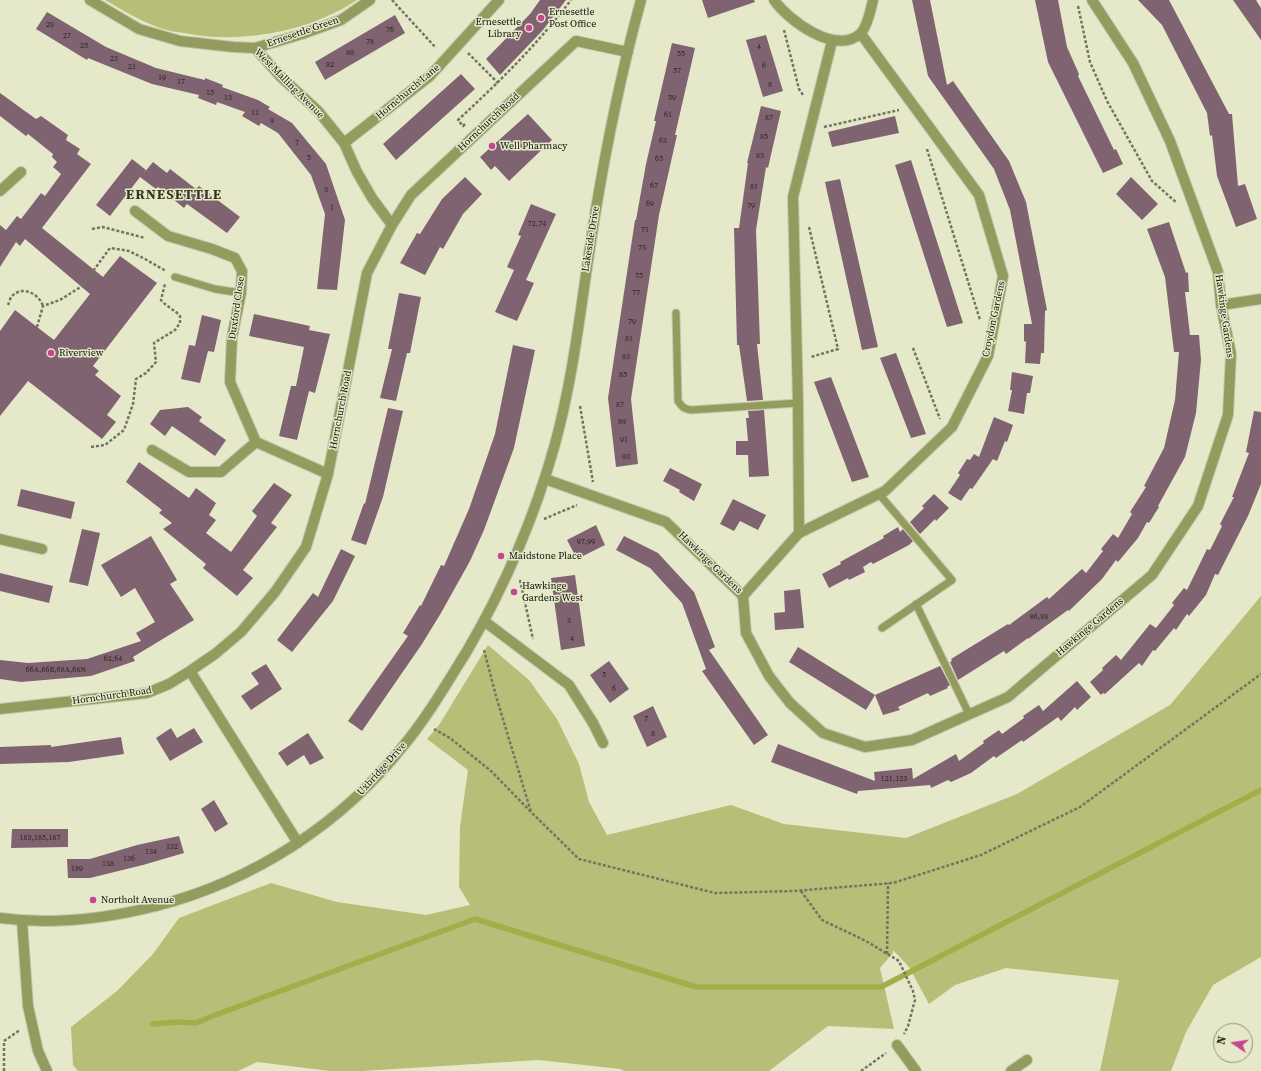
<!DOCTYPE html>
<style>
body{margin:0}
#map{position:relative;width:1261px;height:1071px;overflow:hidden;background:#e5e9ca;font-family:"Source Serif 4",serif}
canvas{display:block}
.north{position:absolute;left:1213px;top:1023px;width:40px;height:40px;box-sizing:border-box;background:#e5e9ca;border:1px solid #90937c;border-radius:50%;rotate:283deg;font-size:11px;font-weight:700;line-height:16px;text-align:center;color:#101207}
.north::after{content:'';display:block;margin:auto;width:14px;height:18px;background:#c54590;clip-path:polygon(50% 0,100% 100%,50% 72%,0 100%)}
</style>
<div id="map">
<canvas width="1261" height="1071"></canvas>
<div class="north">N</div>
</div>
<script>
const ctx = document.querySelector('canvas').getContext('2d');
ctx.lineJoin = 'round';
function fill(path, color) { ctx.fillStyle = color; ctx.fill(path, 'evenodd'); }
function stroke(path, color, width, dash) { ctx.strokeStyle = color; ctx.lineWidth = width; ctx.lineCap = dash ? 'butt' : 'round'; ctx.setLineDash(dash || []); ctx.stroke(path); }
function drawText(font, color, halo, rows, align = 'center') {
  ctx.font = font + ' "Source Serif 4",serif'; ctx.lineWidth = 3; ctx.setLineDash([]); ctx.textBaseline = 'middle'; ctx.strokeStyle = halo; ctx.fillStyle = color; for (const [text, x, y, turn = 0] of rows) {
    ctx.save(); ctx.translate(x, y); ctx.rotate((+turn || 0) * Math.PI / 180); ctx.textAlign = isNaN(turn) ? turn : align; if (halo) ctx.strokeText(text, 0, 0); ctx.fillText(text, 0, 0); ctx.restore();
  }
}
const green = new Path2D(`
 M105,0H357C350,4 343,9 336,12C291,35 232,43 184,33C177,32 169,31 163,29C142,22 124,11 105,0Z
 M1261,596V957L1213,985L1186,1032L1171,1071H1100L1119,980L1006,968L955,985L929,1004L909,967L893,950V953L880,968L894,1029L828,1026L769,1071H625L620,1069L539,1060L362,1071H330L257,1062L238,1071H78L73,1065L71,1027L117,991L153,954L179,918L271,883L337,902L426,915L470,905L459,887L460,827L468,770L427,739L439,725L488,645L529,680L557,719L579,764L589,802L607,835L731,805L784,824L906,838L1017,794L1170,705Z`);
const stream = new Path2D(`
 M153,1024L178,1022L196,1023L210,1017L475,919L696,987H881L1261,790`);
const building = new Path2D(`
 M540,0H566L543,30L500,75L486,59L530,14Z
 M702,0H754L755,2L708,18Z
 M912,0H930L947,85L953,81L1009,161L1026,202L1047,310L1045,311L1044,353H1041L1040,364L1025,363L1026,342L1024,341V324H1032L1010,210L994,169L928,76Z
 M1035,0H1058L1067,47L1079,74L1078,76L1114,150L1116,149L1123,164L1103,173L1048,62Z
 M1138,0H1169L1229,114H1232L1238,186L1245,184L1257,219L1236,227L1217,176L1212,135L1210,136L1207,113L1162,25Z
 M1233,0H1256L1261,8V40Z
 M47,12L106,47L156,68L205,80V78L223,85L222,87L258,100L270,107L268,109L292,123L326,164L345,220L337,290L317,289L325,214L311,175L278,133L261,123L259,126L242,116L245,112L217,102L216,105L198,98L199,95L152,84L88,58L87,60L36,29Z
 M395,15L405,33L325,80L315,62Z
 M766,35L783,91L763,97L746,40Z
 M672,43L695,48L675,135H677L659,215L631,399L638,464L616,467L608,398L635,220H636L646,164L656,121H654Z
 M461,74L475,89L396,160L383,144Z
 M0,93L36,119L41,116L68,135L66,140L80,149L77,154L91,164L42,228L103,277L120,256L157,283L93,366L99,371L95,375L121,396L107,415L116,422L102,439L28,381L0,416V331L15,310L54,340L90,294L25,239L20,246L16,242L0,267V225L6,230L17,216L21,219L41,193L45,196L61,174L53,167L57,162L52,157L53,154L28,134L26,136L0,116Z
 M761,106L781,111L768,168L766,167L756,230L760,344H757L763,400L747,401L739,345H737L734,228H739L748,163H747Z
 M528,114L552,140L509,181L495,166L491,170L480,157Z
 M895,116L899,133L832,147L828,132Z
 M132,159L146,170L143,174L153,162L167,173L170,169L196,189L199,186L240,217L227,233L187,204L184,208L158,187L156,189L140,177L110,216L96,205Z
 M911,160L963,323L947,327L895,165Z
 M465,177L482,194L463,214L443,249L440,247L425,275L400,263L417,233L420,234L442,199Z
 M1131,177L1158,204L1142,220L1116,194Z
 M840,179L878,347L862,350L825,182Z
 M531,204L556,214L526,280L534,283L517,321L495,312L514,270L507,267L521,236L518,235Z
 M1169,222L1186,273L1188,272L1189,292H1185L1190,335H1199L1201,360L1196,413L1185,457L1158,506L1159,507L1149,523L1147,522L1138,538L1118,562L1116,560L1102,579L1069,611L1068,610L1028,639V638L1006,654L1004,651L958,680L950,662L952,661L951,659L1008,624L1009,625L1047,597L1049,599L1082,569L1086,573L1103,551L1101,549L1113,534L1118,538L1132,514L1130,512L1146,487L1144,486L1164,448L1175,400L1179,352H1174L1165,277L1147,229Z
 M399,293L421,297L410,353H407L396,401L380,398L392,349H388Z
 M254,314L310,326L309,330L330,334L315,393L309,391L297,440L279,436L291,386H296L304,347L249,336Z
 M202,315L221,320L214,352L208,351L200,383L181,379L189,345L195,346Z
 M513,345L535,350L514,448L484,530L470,561L441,613L422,644L362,731L348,721L408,636L403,633L420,605L421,606L441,565L444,566L469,509L495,434Z
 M896,353L926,434L911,438L880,358Z
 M1012,372L1033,376L1030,393H1027L1024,414L1008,411L1012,390H1010Z
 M831,377L869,477L852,482L814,382Z
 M188,407L202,417L199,421L226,440L215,456L172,426L165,436L150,424L160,410Z
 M388,408L403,411L383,497L366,545L351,540L364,503L365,504Z
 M764,410L769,476L749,477L748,455H736V441H748L746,418H749L748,411Z
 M1254,411L1261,412V484L1248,516L1218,575L1215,574L1206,595L1189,616L1187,614L1176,630L1174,628L1155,651L1153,650L1142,666L1139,663L1105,694L1103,693L1101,695L1090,682L1103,670L1102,668L1116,655L1121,660L1150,624L1156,628L1174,605L1172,603L1184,588L1187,590L1207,549L1210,550L1222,526L1220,524L1234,497H1232L1249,453L1246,452Z
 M994,417L1013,425L1007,442L1005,441L997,461L993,459L975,485L972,489L970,488L961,501L948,493L960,475L958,473L967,459L970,460L974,454L979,457Z
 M139,462L189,498L196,488L216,503L209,515L216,520L206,533L231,552L257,516L252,511L274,483L292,495L271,523L277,527L243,570L253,578L237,596L203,568L206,564L163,529L172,523L159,513L162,510L126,482Z
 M670,468L702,484L694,501L679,492L680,490L663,481Z
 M21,489L75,502L71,519L17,506Z
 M934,494L949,508L936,521L935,519L920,534L910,522L924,508L922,506Z
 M733,499L766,515L758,530L740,521L734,531L720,524Z
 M596,525L605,545L577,559L567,540Z
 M898,527L900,532L903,529L913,541L909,545L873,564L871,562L863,567L865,572L849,580L848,578L829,588L822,574L841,564L840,562L884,538L883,536Z
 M82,529L100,533L88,586L69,582Z
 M151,536L177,580L170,584L194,620L133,657L135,661L91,676L21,682L0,679V660L28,663L87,659L141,641L136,633L155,622L135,588L121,597L101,565Z
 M624,536L658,553L694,592L715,647L709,650L768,735L754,745L702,671L706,669L682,603L650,568L616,550Z
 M341,549L355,556L333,601L292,652L277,640L313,593L318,597Z
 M0,573L53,586L49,603L0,591Z
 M575,575L585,646L561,650L551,578Z
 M800,589L804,628L775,630L774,613L785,612L784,591Z
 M798,647L875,695L866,710L789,662Z
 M609,661L629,689L610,703L590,675Z
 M266,664L282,689L251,710L241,696L259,684L251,673Z
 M940,666L950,685L947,687L948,688L930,696L928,693L898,707L900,710L883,715L875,695Z
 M1077,681L1091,697L1077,710L1075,707L1061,721L1058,717L1023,742L1022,740L996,758L994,756L971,773L951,782L948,780L931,788L930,785L858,791L857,794L771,762L778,744L875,781L874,772L912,768L913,779L956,754L959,761L984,743L983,741L999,730L1002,734L1024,718L1023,716L1039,705L1043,711Z
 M653,706L667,737L647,747L633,716Z
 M171,728L177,738L194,728L203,742L170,761L156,738Z
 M308,733L324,758L310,765L304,755L287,766L278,753Z
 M121,737L124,754L69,762L0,764V747L51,745V747Z
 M214,800L228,824L215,832L201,809Z
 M12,829H68V847L11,848Z
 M179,836L184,853L143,865L90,878H68L67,859H90L137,845Z`);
const path = new Path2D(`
 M392,0L436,48
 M1078,6L1090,62L1107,101L1152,181L1177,203
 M784,30L799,89L803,95
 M468,53L498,83
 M465,124L463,126L458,120C499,82 537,45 571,0
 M824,127L899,110
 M927,149L980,320
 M809,227L838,349L811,357
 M92,229L103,227L145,238
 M8,305C9,303 10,298 12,296C23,285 39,294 43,306
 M37,327L43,306L60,300L82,286L110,248L129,251L145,259L166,271
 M913,348L940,419
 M580,406L593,482
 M91,447L105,445L124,430L133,404L136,379L146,373L156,362L154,343L175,330L180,323V316C175,310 167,307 161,300L165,284
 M544,519L577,505
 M520,580L533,639
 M484,650L496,696L531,812
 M434,729L450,738L491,771L532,813L579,859L715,893L794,891L893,883L981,855L1080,807L1261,674
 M801,891L822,920L866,941L899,961L913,991L915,1000L908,1026L904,1034
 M887,954L888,883
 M4,1071V1041L20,1030
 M861,1071L886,1053`);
const lane = new Path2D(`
 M175,277L215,289L241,293
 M676,313L678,401C682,407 684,409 691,410L798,403
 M879,494L952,580L882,628
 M916,604L969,714`);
const street = new Path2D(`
 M90,0L139,29L180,41L233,47L255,48L302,34L341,20L370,0
 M774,0C789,21 835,55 860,34C867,28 871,9 873,0
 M255,48L280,76L318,111L344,143L357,172L372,198L392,225
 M344,143L430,76L499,0
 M0,191L21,172
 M135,211L168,236L212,249L235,258L242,271L241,293L232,337L230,382L256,442L221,472H189L152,450
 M1221,305L1261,299
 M256,442L328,474
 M545,479L666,522L743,596L746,633L769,676L790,703L823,733L865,747L912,740L1008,697L1152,575L1198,506L1228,415L1231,354L1221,305L1218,272L1170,141L1133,63L1092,0
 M799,533L798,403L793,197L832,41
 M0,539L42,549
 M743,596L799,533L885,491L952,427L988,356L989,351L1003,276L979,195L861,34
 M484,621L569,685L593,723L603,743
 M190,671L298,843
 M0,709L147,693L169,684L190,671L215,654L241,632L275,592L306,547L328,474L367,273L392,225L411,195L576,41L628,52
 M0,918C52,925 105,919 156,906C253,881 342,824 404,745C428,716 447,683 467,651C505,586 535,516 555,444C575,371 582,295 594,221C606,147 621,73 641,0
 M22,921L28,1006L38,1051L47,1071
 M897,1045L916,1071
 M1011,1071L1027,1060`);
const markers = [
 [541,18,4,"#c54590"],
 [529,28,4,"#c54590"],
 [492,146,4,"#c54590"],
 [51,353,4,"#c54590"],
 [501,556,4,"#c54590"],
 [514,592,4,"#c54590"],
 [93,900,4,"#c54590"]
];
const numberNames = [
 ["29",50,25],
 ["76",390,30],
 ["27",67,36],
 ["78",370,42],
 ["25",84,46],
 ["4",759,47],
 ["80",350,53],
 ["55",681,54],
 ["23",114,59],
 ["82",330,65],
 ["6",764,66],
 ["21",132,67],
 ["57",677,71],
 ["19",162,78],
 ["17",181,82],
 ["8",770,85],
 ["15",210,93],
 ["13",228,98],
 ["59",672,98],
 ["11",255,113],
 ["61",668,115],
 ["87",769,118],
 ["9",272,121],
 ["85",764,137],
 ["63",663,141],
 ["7",297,143],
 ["83",760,156],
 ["5",309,158],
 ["65",659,159],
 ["67",654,186],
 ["81",754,187],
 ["3",326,190],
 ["69",650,204],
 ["79",751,206],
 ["1",332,208],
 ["72,74",537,224],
 ["71",645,230],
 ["73",642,248],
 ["75",639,276],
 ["77",636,293],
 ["79",632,322],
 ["81",629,339],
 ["83",626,357],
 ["85",623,375],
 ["87",620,405],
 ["89",622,422],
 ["91",624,440],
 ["93",626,457],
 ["97,99",586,542],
 ["86,88",1039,617],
 ["3",569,621],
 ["4",572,639],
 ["62,64",113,659],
 ["66A,66B,68A,68N",56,670],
 ["5",604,675],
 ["6",614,689],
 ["7",646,719],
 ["8",653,734],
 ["121,123",894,779],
 ["183,185,187",40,838],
 ["132",172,847],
 ["134",151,852],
 ["136",129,859],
 ["138",108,864],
 ["189",77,869]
];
const poiNames = [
 ["Ernesettle",549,12],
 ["Post Office",549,24],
 ["Ernesettle",521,22,"right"],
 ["Library",521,34,"right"],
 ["Well Pharmacy",500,146],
 ["Riverview",59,353],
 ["Maidstone Place",509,556],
 ["Hawkinge",522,586],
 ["Gardens West",522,598],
 ["Northolt Avenue",101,900]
];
const streetNames = [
 ["Ernesettle Green",303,32,-19],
 ["West Malling Avenue",289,84,45],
 ["Hornchurch Lane",408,92,-40],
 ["Hornchurch Road",489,122,-43],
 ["Lakeside Drive",591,239,-81],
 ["Duxford Close",237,308,-82],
 ["Hawkinge Gardens",1224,316,82],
 ["Croydon Gardens",994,319,-78],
 ["Hornchurch Road",341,410,-79],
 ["Hawkinge Gardens",710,563,44],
 ["Hawkinge Gardens",1090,627,-40],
 ["Hornchurch Road",112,696,-8],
 ["Uxbridge Drive",382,769,-48]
];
const districtNames = [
 ["ERNESETTLE",174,195]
];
fill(green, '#b6be77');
stroke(stream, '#a5ad4a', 5.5);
fill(building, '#806371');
stroke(lane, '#c3c7ab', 9);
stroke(street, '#c3c7ab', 12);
stroke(path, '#727561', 2.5, [3, 2]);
stroke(lane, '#949b5e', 7);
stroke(street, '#949b5e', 10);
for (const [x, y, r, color] of markers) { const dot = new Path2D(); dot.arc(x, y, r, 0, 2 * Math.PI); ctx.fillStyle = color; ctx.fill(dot); stroke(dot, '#e5e9ca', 1.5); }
drawText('8px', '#2c2622', null, numberNames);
drawText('10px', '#101207', '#e5e9ca', poiNames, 'left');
drawText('10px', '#101207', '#e5e9ca', streetNames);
ctx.letterSpacing = '1px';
drawText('bold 14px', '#33361c', '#e5e9ca', districtNames);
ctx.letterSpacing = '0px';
</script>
